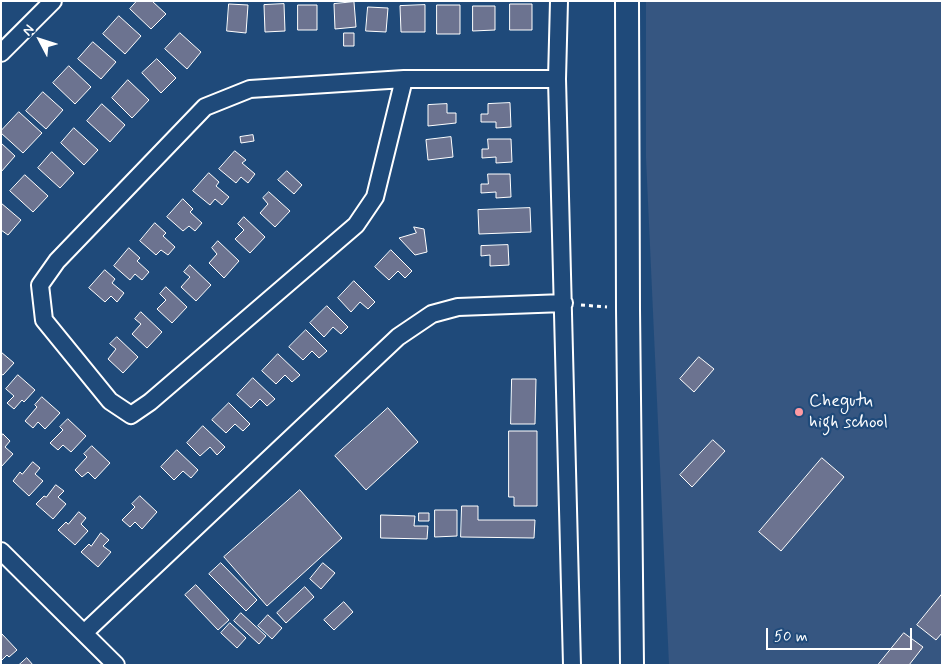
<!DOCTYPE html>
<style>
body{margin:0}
#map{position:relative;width:943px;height:666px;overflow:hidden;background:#1f4a7a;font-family:Mynerve,sans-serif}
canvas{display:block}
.frame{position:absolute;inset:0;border:2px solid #fff;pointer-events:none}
.north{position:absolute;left:15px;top:15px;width:50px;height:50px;-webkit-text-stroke:4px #1f4a7a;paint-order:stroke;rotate:310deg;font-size:14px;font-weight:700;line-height:20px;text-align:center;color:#fff}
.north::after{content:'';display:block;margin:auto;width:18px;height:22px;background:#fff;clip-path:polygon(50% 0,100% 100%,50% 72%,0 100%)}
.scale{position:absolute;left:766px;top:628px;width:146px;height:22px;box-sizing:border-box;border:2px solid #fff;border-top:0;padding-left:6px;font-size:15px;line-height:18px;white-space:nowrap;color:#fff;-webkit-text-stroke:4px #1f4a7a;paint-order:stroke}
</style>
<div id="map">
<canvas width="943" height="666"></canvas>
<div class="frame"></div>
<div class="north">N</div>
<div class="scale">50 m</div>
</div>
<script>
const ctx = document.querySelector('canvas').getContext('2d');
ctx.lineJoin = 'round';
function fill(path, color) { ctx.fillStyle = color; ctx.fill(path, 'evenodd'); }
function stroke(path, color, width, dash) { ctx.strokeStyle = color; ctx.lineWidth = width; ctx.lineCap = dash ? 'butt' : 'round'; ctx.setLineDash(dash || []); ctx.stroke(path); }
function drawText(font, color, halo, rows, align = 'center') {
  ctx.font = font + ' Mynerve,sans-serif'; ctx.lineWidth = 4.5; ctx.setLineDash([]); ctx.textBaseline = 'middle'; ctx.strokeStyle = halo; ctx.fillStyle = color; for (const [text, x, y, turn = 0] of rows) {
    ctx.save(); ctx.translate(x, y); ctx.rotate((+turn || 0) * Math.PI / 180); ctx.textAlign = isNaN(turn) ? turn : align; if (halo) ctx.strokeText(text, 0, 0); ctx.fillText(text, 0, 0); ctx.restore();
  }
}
const built = new Path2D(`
 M646,1H942V665H669L646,158Z`);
const building = new Path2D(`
 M137,1H152L166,14L151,29L130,9Z
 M354,2L356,27L335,29L334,4Z
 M229,4L248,5L246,33L227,31Z
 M284,4L285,31L265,32L264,5Z
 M510,4H532V30H510Z
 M298,5H317V30H298Z
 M425,5V32H401L400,6Z
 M437,5H460V34H437Z
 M473,6H495V30L473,31Z
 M368,7L388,8L386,32L366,31Z
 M119,16L141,36L125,54L103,34Z
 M180,33L201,52L187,69L165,49Z
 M344,33H354V46H344Z
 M93,42L116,62L101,79L78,59Z
 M157,59L176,78L161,93L142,73Z
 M69,66L91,87L75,104L53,83Z
 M128,80L149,100L132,118L112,98Z
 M43,92L63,110L46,129L26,111Z
 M510,103L511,127L496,128V122H481V114H488V104Z
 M102,104L125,125L110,142L87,121Z
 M447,104V113H456V123L428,126V105Z
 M19,112L42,133L23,153L1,133V131Z
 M74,128L98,150L84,165L61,143Z
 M253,135L254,141L241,143L240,137Z
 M451,137L453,157L428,160L426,140Z
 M488,139H511L512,162L496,163V157L482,158V149H488Z
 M1,143L15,156L1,172Z
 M235,151L246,160L242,163L255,174L248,183L241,177L236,183L219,169Z
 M52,152L74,173L60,188L38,168Z
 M287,171L302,185L294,194L278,180Z
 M209,173L219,182L216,186L229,197L222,205L215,199L210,205L193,191Z
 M488,174H510L511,197L496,198V192L481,193V184H488Z
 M25,175L48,196L33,212L10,191Z
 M269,192L290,211L275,227L260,213L268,204L263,198Z
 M183,199L193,209L190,212L202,223L195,231L189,226L183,231L167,217Z
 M1,203L21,220L8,235L1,230Z
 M530,208L531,232L479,234L478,210Z
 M244,217L265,237L250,253L235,239L244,230L238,224Z
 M155,223L166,233L163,236L175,247L168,255L161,250L156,255L140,241Z
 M414,227L424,229L427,252L415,255L399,238L416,233Z
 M218,241L239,261L224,278L209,263L217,254L212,248Z
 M508,245L509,265L490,266V255L481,256V246Z
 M129,248L140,258L137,261L149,272L142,280L135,274L130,280L114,266Z
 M391,250L412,271L405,278L398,271L389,280L375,267Z
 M190,265L211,285L196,301L181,287L190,277L184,272Z
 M105,270L115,279L112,283L124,293L117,302L111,296L105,302L89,288Z
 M354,281L375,302L368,309L360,302L351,312L338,298Z
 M166,287L187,307L172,323L157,309L166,300L160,294Z
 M327,306L348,327L341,334L333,327L324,337L310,323Z
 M141,312L162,332L147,348L132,334L141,324L135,319Z
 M306,330L327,351L319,358L312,351L303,360L289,347Z
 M117,337L138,357L123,373L108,359L116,349L110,344Z
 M1,352L14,363L3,375L1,374Z
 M278,354L300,375L292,382L285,375L276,384L262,371Z
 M699,357L714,369L694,392L680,379Z
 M18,375L35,390L24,402L22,400L14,409L7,403L14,396L6,389Z
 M253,378L275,399L267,406L260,399L251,408L237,395Z
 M512,379H536L535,424H511Z
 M42,397L60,413L45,429L38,422L33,428L25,421L37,407L35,405Z
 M229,403L250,424L243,431L235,424L226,433L212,420Z
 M388,408L418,442L366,490L335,456Z
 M68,419L86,436L71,452L63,445L58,450L50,443L63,430L60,427Z
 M203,426L225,447L217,455L210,447L200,456L187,443Z
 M509,431H537V506H514V497H509Z
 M3,434L10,441L5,447L13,454L1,467V437Z
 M713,440L725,451L692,487L680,475Z
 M92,446L110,463L95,479L88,472L82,477L75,470L87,457L84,454Z
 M177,450L198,470L191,478L183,471L174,480L161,467Z
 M822,458L844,477L781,551L759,532Z
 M33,462L40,468L35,474L43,481L29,496L13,481L20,472L22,474Z
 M56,485L64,491L58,497L66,504L53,519L36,504L44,496L46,497Z
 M300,490L342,538L267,606L224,557Z
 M140,496L157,512L142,529L135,522L130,527L122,520L135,507L132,504Z
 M462,506H478V520H535L534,538L461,537Z
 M435,510H457V536L435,537Z
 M79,512L86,518L81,524L88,531L75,545L58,530L66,522L68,524Z
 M419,513H429V521H419Z
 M381,515L415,516L414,526H428L427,539L381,538Z
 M101,533L109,540L103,546L111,552L98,567L81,552L89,544L91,546Z
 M221,563L257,600L246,611L209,574Z
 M323,563L335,573L321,589L310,579Z
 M196,585L229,620L218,630L185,595Z
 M305,587L314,597L286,623L277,613Z
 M942,594V633L936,640L917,625Z
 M344,602L353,612L334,630L324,620Z
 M241,613L266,636L259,644L234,621Z
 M268,615L282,628L272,639L258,626Z
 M230,623L246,638L237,648L221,633Z
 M904,633L923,647L909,665H878Z
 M2,634L17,650L9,657L7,655L1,661Z
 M27,658L33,665H19Z`);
const path = new Path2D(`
 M581,305L607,307`);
const street = new Path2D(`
 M559,1L557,79L572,665
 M1,53L53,1
 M404,79L375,197L356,225L150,402L131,415L110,401L44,320L40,285L57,261L205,107L250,89L404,79H557
 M1,551L116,665
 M84,633L398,337L432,314L458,307L564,303`);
const secondary = new Path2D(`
 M627,1L628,309L632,665`);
const markers = [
 [799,412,5,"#ff9aa2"]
];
const poiNames = [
 ["Chegutu",809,402],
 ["high school",809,423]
];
fill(built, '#365681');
fill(building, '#6c7390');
stroke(building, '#fff', 1);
stroke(street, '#fff', 20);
stroke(secondary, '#fff', 26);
stroke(path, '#fff', 3, [4, 4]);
stroke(street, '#1f4a7a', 16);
stroke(secondary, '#1f4a7a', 22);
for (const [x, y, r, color] of markers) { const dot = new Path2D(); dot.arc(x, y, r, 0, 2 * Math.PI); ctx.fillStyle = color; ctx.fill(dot); stroke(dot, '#1f4a7a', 2); }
drawText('18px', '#fff', '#1f4a7a', poiNames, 'left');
</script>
